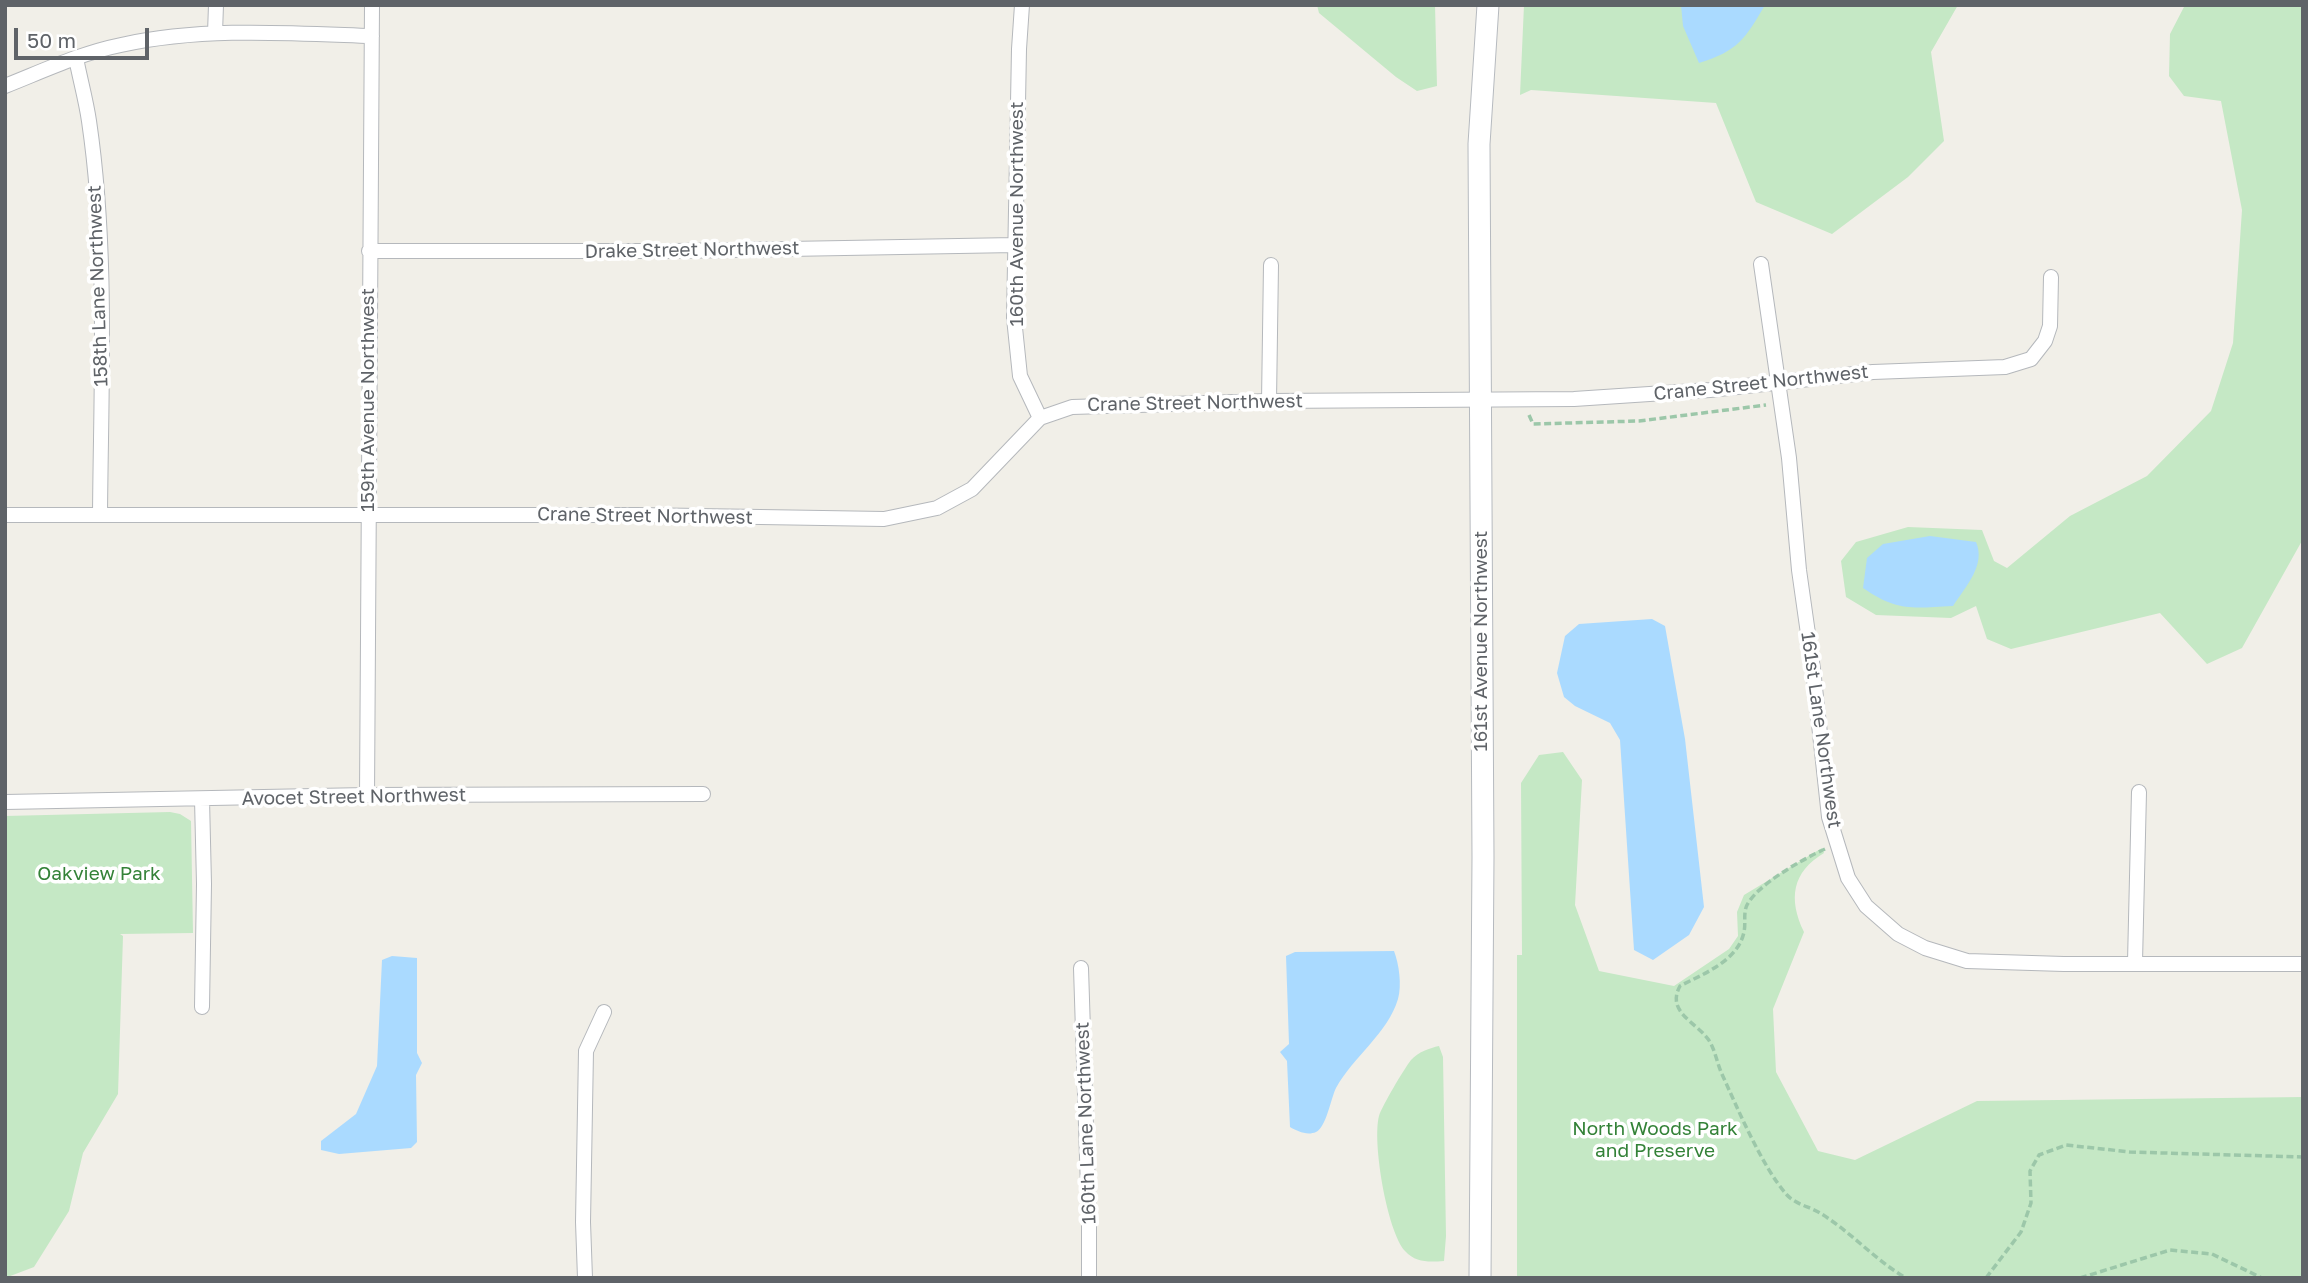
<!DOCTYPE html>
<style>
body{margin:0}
#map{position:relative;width:2308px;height:1283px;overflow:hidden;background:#f1efe8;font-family:"Golos Text",sans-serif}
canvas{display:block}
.frame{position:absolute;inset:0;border:7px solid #5f6368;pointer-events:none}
.scale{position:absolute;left:14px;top:28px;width:135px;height:32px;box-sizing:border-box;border:4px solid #5f6368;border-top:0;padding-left:9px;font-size:21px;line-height:24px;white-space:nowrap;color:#5f6368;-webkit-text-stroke:5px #fff;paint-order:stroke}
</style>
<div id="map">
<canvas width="2308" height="1283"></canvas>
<div class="frame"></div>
<div class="scale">50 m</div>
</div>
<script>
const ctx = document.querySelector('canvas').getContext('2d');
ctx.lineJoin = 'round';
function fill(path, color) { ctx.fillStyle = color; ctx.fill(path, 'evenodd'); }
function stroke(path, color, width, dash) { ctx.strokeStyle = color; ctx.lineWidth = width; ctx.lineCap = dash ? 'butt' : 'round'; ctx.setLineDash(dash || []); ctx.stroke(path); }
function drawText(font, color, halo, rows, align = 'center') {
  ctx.font = font + ' "Golos Text",sans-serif'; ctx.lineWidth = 7; ctx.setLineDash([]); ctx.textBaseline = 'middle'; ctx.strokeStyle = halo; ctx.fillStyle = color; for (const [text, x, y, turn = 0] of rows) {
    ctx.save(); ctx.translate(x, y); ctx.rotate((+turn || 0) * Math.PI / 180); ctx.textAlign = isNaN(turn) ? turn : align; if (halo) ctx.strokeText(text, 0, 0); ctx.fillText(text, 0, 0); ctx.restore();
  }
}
const green = new Path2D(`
 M1317,5H1435L1437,86L1417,91L1396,77L1319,13Z
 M1524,5H1958L1931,52L1944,141L1908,177L1832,234L1756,202L1716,103L1531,90L1520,95Z
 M2185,5H2303V539L2242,648L2207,664L2160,613L2011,649L1987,639L1976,606L1951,618L1876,615L1846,597L1841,561L1856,542L1908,527L1982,530L1994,561L2007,568L2070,516L2147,476L2211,411L2233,343L2242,210L2221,101L2184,96L2169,76L2170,34Z
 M1563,752L1582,780L1575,905L1599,971L1674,986L1729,949L1738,936L1737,912L1744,895L1822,848L1824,853C1792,872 1788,899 1804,932L1773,1009L1776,1072L1818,1151L1855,1160L1977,1101L2303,1097V1278H1517V955H1522L1521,783L1539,755Z
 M170,812L180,814L191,821L193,933L120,934L123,936L118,1094L83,1153L69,1211L34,1267L5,1278V816Z
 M1439,1046L1443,1057L1446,1236L1444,1261C1429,1262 1416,1263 1405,1251C1387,1231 1372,1142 1379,1116C1382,1106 1404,1069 1411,1060C1418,1052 1430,1048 1439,1046Z`);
const water = new Path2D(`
 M1681,5H1765C1745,39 1738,51 1699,63L1683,26Z
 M1930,536L1976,542C1986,565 1966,586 1953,606C1912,608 1898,612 1863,588L1867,558L1883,544Z
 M1652,619L1665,626L1685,739L1704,907L1689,935L1653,960L1634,950L1620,740L1610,723L1575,706L1564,697L1557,673L1565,636L1579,624Z
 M1394,951C1399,964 1402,985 1398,999C1388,1033 1353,1057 1336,1088C1331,1098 1326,1128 1316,1132C1307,1136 1297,1131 1290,1127L1287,1061L1280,1052L1289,1044L1286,956L1295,952Z
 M392,956L417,958V1053L422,1063L416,1075L417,1142L411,1148L339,1154L321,1150V1141L356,1114L377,1066L382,960Z`);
const path = new Path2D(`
 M1529,415L1533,424L1639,421L1766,405
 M1825,849C1803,859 1758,884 1747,905C1743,913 1746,923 1744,932C1738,961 1703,974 1680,986C1665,1013 1699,1023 1710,1042C1715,1051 1717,1062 1721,1072C1737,1107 1762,1167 1787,1195C1795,1204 1810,1207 1820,1213C1851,1232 1875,1260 1906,1278
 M1986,1278L2021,1232L2031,1203L2030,1171L2039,1155L2066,1145L2130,1152L2303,1157
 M2080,1278L2170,1250L2212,1254L2262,1278`);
const minor = new Path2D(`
 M1022,5L1019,49L1014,318L1020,376L1040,418
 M215,33L216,5
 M76,58C80,79 86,100 89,121C108,250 101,384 100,515
 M5,86C43,71 81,53 121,45C203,27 288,33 372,36
 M369,251H674L1015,245
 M1761,264L1789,458L1799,570L1813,669L1829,817L1848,878L1866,906L1898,934L1925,948L1967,961L2064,964H2303
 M1269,401L1271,265
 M5,515H637L884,519L937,508L972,489L1040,418L1072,407L1269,401L1574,399L1710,390L1873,372L2005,367L2031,359L2045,341L2050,326L2051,277
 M367,795L372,5
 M5,802L367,795L703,794
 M2135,962L2139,792
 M1081,968L1089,1220V1278
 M202,1007L204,884L202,799
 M585,1278L583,1222L586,1051L604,1012`);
const secondary = new Path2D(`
 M1480,1278L1483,857L1479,144L1488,5`);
const streetNames = [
 ["160th Avenue Northwest",1017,214,-90],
 ["Drake Street Northwest",692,250,-1],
 ["158th Lane Northwest",98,286,-92],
 ["Crane Street Northwest",1761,383,-6],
 ["159th Avenue Northwest",368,400,-90],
 ["Crane Street Northwest",1195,403,-1],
 ["Crane Street Northwest",645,516,1],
 ["161st Avenue Northwest",1481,641,-90],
 ["161st Lane Northwest",1821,730,82],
 ["Avocet Street Northwest",354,797,-1],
 ["160th Lane Northwest",1086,1123,-92]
];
const parkNames = [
 ["Oakview Park",99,874],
 ["North Woods Park",1655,1129],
 ["and Preserve",1655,1151]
];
fill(green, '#c5e8c5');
fill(water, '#aadaff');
stroke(minor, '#b5b8bc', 16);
stroke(secondary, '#b6babf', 23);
stroke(path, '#9cc7a9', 3.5, [7, 3.5]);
stroke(minor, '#fff', 14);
stroke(secondary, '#fff', 21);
drawText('19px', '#5f6368', '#fff', streetNames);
drawText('19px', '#348238', '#fff', parkNames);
</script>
